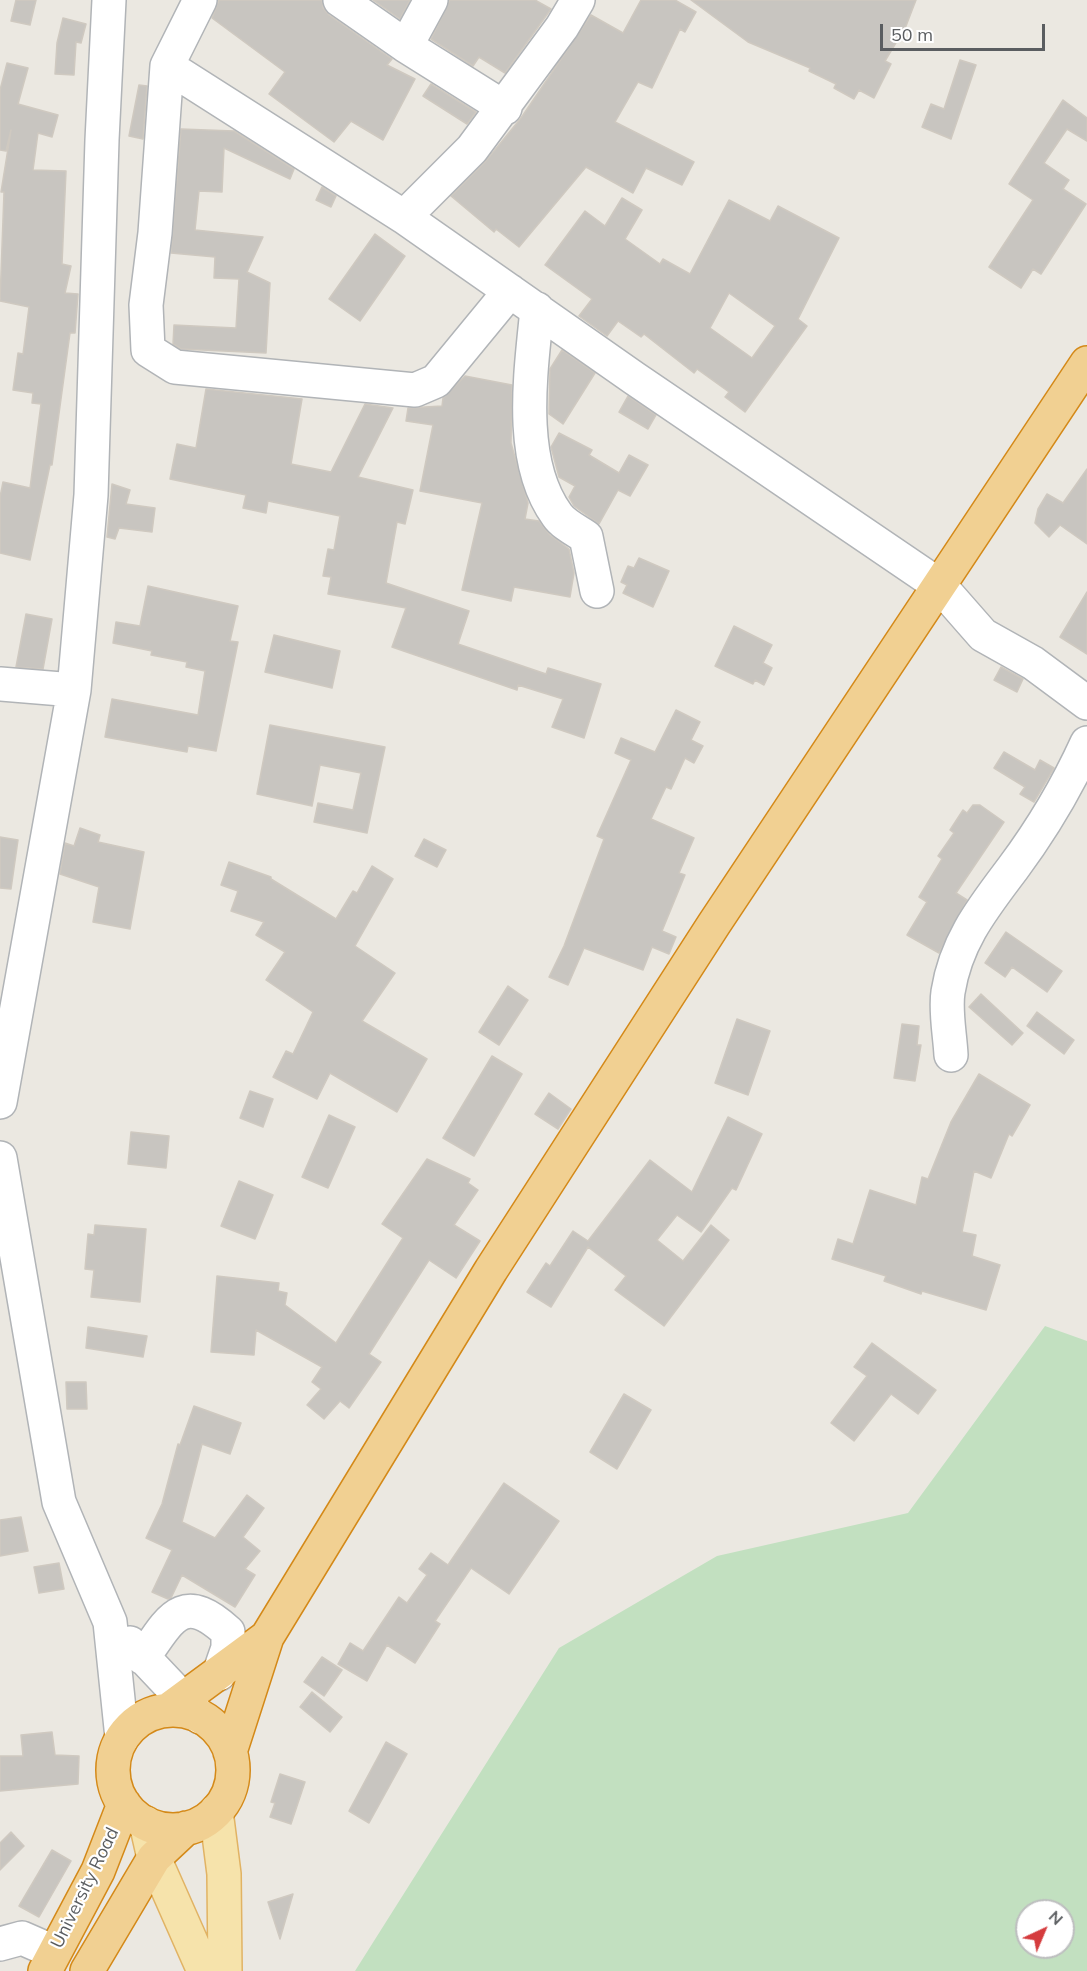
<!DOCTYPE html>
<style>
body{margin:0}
#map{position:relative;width:1087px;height:1971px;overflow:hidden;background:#ebe8e1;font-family:Mulish,sans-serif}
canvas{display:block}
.north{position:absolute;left:1015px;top:1899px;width:60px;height:60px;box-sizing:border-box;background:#fff;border:2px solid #bdbebf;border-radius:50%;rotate:44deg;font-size:16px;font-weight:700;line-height:24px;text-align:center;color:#5a5d60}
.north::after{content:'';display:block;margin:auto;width:21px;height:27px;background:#d53c3e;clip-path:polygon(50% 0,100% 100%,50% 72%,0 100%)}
.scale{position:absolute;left:880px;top:24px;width:165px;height:27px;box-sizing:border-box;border:3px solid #5a5d60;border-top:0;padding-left:8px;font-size:18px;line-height:21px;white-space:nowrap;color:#5a5d60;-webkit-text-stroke:4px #fff;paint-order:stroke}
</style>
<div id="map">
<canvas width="1087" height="1971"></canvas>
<div class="north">N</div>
<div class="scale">50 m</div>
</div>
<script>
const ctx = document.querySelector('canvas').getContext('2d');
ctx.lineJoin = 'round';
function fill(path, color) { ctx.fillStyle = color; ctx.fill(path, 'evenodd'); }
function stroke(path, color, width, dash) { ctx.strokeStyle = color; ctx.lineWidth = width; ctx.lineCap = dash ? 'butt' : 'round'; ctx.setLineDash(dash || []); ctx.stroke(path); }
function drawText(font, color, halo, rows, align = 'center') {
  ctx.font = font + ' Mulish,sans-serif'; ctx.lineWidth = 4.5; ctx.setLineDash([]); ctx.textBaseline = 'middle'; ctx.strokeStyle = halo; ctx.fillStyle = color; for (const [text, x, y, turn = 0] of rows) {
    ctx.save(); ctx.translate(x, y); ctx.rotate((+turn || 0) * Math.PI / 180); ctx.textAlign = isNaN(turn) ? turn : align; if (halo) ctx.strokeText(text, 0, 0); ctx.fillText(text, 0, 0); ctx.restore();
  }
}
const green = new Path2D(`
 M1045,1326L1087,1341V1971H355L559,1648L717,1556L908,1513ZM1027,1911H1063V1947H1027Z`);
const building = new Path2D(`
 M16,0H36L30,25L11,21Z
 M219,0H322L323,8L329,15L392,59L387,65L415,79L383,140L351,121L334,142L269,94L285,72L212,18Z
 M373,0H410L400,19Z
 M450,0H535L551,9L505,73L479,57L473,66L431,39Z
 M641,0H675L696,12L685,32L680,29L652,88L638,82L615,122L694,162L682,185L646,168L633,193L586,167L519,247L496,229L494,232L451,196L485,162L521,118L591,15L623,33Z
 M691,0H916L906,26L885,61L891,64L874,98L859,90L854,99L834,88L836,84L809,71L810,68L748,42Z
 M63,18L86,24L81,43L76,42L74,75L55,74L57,43Z
 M960,60L976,65L951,139L922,127L931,104L944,109Z
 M7,63L28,68L18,104L58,115L52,137L38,133L33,170L66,171L62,264L71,266L65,293L78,294L75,333H70L52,465H50L30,560L0,553V497L3,482L30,488L41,404L32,403L33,393L13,390L18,353L23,354L29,307L0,301L4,192H1L11,130L6,151L0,150V90Z
 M431,84L476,112L467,124L423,96Z
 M139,85L147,86L143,139L129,136Z
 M1063,100L1087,118V141L1067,129L1044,163L1069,180L1063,189L1086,204L1041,274L1033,269L1021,288L989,267L1033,200L1009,184Z
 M181,129L234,131L294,169L290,179L224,148L222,192L199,191L195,230L263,237L247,272L270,283L266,353L181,349L173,344L174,325L236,328L239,279L214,278L215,257L171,253Z
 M322,187L336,196L331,207L316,200Z
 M622,198L642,210L625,239L660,264L663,259L690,274L729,200L770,221L778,206L839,238L798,319L807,326L745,412L725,397L729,392L697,369L694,373L644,334L641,337L618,321L607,336L579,316L592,299L545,265L585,211L605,226ZM729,293L775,326L752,358L710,328Z
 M375,234L405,256L360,321L329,299Z
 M562,350L595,373L563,424L549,414L550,369Z
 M465,376L512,385L511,443L528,503L525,519L539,521L550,535L569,549L574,573L570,597L514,587L511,601L462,590L482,503L420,491L433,425L406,421L408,408L442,406L443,398Z
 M206,389L302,399L291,464L331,472L365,404L393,408L358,477L413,490L405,524L397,522L386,583L469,611L458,644L546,674L548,668L601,684L584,738L552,727L563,699L518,685L517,690L392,647L406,608L328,594L331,577L323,576L328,549L334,550L340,516L268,501L266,513L243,508L246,495L170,479L177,444L196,448Z
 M628,396L656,415L648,429L619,412Z
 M559,433L592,450L589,455L619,473L629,455L648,465L630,496L618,490L599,524L574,506L569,497L575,486L559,477L551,447Z
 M1087,469V544L1060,525L1049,537L1035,523L1038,509L1047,494L1063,503Z
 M112,484L130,490L126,504L155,508L152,532L119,528L115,539L107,537Z
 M639,558L669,571L653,607L623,593L627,585L621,582L628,566L634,568Z
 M148,586L238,606L230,641L238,642L216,751L188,746L187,752L105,737L112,699L198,715L205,671L186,667L187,662L151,655L152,651L113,643L116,622L140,626Z
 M1087,592V654L1060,637Z
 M26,614L52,619L43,669L16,667Z
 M734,626L772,645L763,663L772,668L764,685L755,680L753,684L715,666Z
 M274,635L340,651L332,688L265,672Z
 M1001,667L1023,679L1017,692L994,680Z
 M676,710L700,722L691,740L703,746L694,763L685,758L671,789L666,787L651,819L694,838L679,873L685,875L662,931L676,937L669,954L652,947L643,970L584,948L568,985L549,977L564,946L604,839L597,836L631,760L615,753L621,738L655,752Z
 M270,725L385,747L367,833L314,822L318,803L353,810L361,773L320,765L312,806L257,794Z
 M1004,752L1035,770L1040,760L1054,768L1034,802L1020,794L1025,787L994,768Z
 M973,805H980L1004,822L956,893L967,900L939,953L907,935L927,902L919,897L942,859L938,856L954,833L950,830L963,810L967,813Z
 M80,828L100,835L98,842L144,852L130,929L93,922L99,887L60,874L65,843L74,846Z
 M0,837L18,840L11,889L0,888Z
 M424,839L446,850L437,867L415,856Z
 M229,862L271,877V879L336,919L353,891L357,893L372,866L393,879L355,946L395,973L362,1021L427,1059L397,1112L330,1073L317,1099L273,1077L286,1051L293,1054L313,1012L266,980L285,952L256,935L264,922L231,911L238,891L221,885Z
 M1006,932L1062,971L1047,992L1012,967L1005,977L985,963Z
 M508,986L528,1000L499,1045L479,1032Z
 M981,994L1023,1033L1012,1045L969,1007Z
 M1037,1012L1074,1040L1064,1054L1027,1026Z
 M737,1019L770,1031L748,1095L715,1083Z
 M902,1024L919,1026L917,1045H921L915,1081L894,1078Z
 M492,1056L522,1074L474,1156L443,1138Z
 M979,1074L1030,1105L1012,1136L1009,1134L991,1178L974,1171L962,1232L976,1235L972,1256L1000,1265L986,1310L922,1291L921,1294L884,1281L886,1276L832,1259L838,1239L853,1244L870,1190L916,1205L922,1177L928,1179L951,1122Z
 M250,1091L273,1099L263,1127L240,1118Z
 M549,1093L571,1109L558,1129L535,1114Z
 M329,1115L355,1127L328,1188L302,1177Z
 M728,1117L762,1134L736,1190L732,1188L701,1232L677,1215L657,1240L683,1261L711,1225L729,1240L664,1326L615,1290L626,1276L588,1247L551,1307L527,1292L546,1263L550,1266L573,1231L588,1241L650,1160L692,1192Z
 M131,1132L169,1136L166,1168L128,1164Z
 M427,1159L470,1179L468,1183L478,1190L454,1225L480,1241L456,1278L429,1260L369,1354L381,1362L349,1408L340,1401L324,1419L307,1405L321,1389L312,1382L322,1367L256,1330L254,1355L211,1352L217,1276L279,1283L278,1291L287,1293L285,1305L336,1343L403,1238L382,1224Z
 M239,1181L273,1195L255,1239L221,1226Z
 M95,1225L146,1229L140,1302L91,1297L94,1270L85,1269L88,1234L94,1235Z
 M88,1327L147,1336L143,1357L86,1348Z
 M872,1343L936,1390L918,1414L891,1394L854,1441L831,1423L867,1376L854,1367Z
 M66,1382H86L87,1409H67Z
 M624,1394L651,1410L617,1469L590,1452Z
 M194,1406L241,1423L230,1454L202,1444L182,1522L215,1538L247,1495L264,1508L243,1537L260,1551L245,1569L255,1575L235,1607L182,1575L171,1598L168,1599L152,1592L172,1550L146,1538L162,1504L178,1444L180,1445Z
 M504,1483L559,1521L509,1594L471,1568L435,1621L440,1624L415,1663L387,1645L367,1681L338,1664L350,1643L363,1651L399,1597L407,1603L427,1575L419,1569L431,1553L448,1565Z
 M21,1517L28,1551L0,1556V1520Z
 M59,1563L64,1589L39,1593L34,1567Z
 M322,1657L342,1670L324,1696L304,1682Z
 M312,1692L342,1717L330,1732L300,1707Z
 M52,1732L55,1755L79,1756L78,1784L0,1791V1756H23L21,1735Z
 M386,1742L407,1754L369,1823L349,1811Z
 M280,1774L305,1782L291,1824L270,1817L275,1803L271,1802Z
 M11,1832L24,1846L0,1870V1843Z
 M52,1850L71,1861L39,1917L19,1906Z
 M293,1894L280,1939L268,1902Z`);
const minor = new Path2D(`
 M200,0L167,66L155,233L146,305L148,350L175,367L415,390L436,381L510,291
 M340,0L406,46L505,108
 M406,46L431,0
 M167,66L404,217L634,378L940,586L983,635L1033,663L1087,703
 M404,217L472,149L562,27L578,0
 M537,309C531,372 517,460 557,515C563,524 577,531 586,537L597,591
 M0,684L74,690
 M951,1055C950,1035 945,1011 948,992C956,941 983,908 1013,868C1042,829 1067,787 1087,743
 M0,1102L74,690L91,495L102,140L109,0
 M0,1158L59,1502L110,1622L122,1738
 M130,1643L200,1717
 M143,1658C171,1617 183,1591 228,1632V1648L219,1674
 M0,1944L22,1938L54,1952`);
const major = new Path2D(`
 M216,1811L224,1874L225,1971
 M146,1823L154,1858L204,1971`);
const highway = new Path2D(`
 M168,1710L267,1637
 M113 1770a60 60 0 1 1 120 0a60 60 0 1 1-120 0Z
 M230,1752L267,1637L491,1270L714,924L1087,363
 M45,1971L98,1871L124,1804
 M87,1971L154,1858L186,1828`);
const streetNames = [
 ["University Road",85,1888,-64]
];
fill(green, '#c2e0c0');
fill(building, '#c8c5c0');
stroke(building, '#cfc9c0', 1.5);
stroke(minor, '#b1b4b7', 36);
stroke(major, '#e1b364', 36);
stroke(highway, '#d48918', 36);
stroke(minor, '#fff', 33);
stroke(major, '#f6e3ab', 33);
stroke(highway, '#f1d092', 33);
drawText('18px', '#5a5d60', '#fff', streetNames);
</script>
